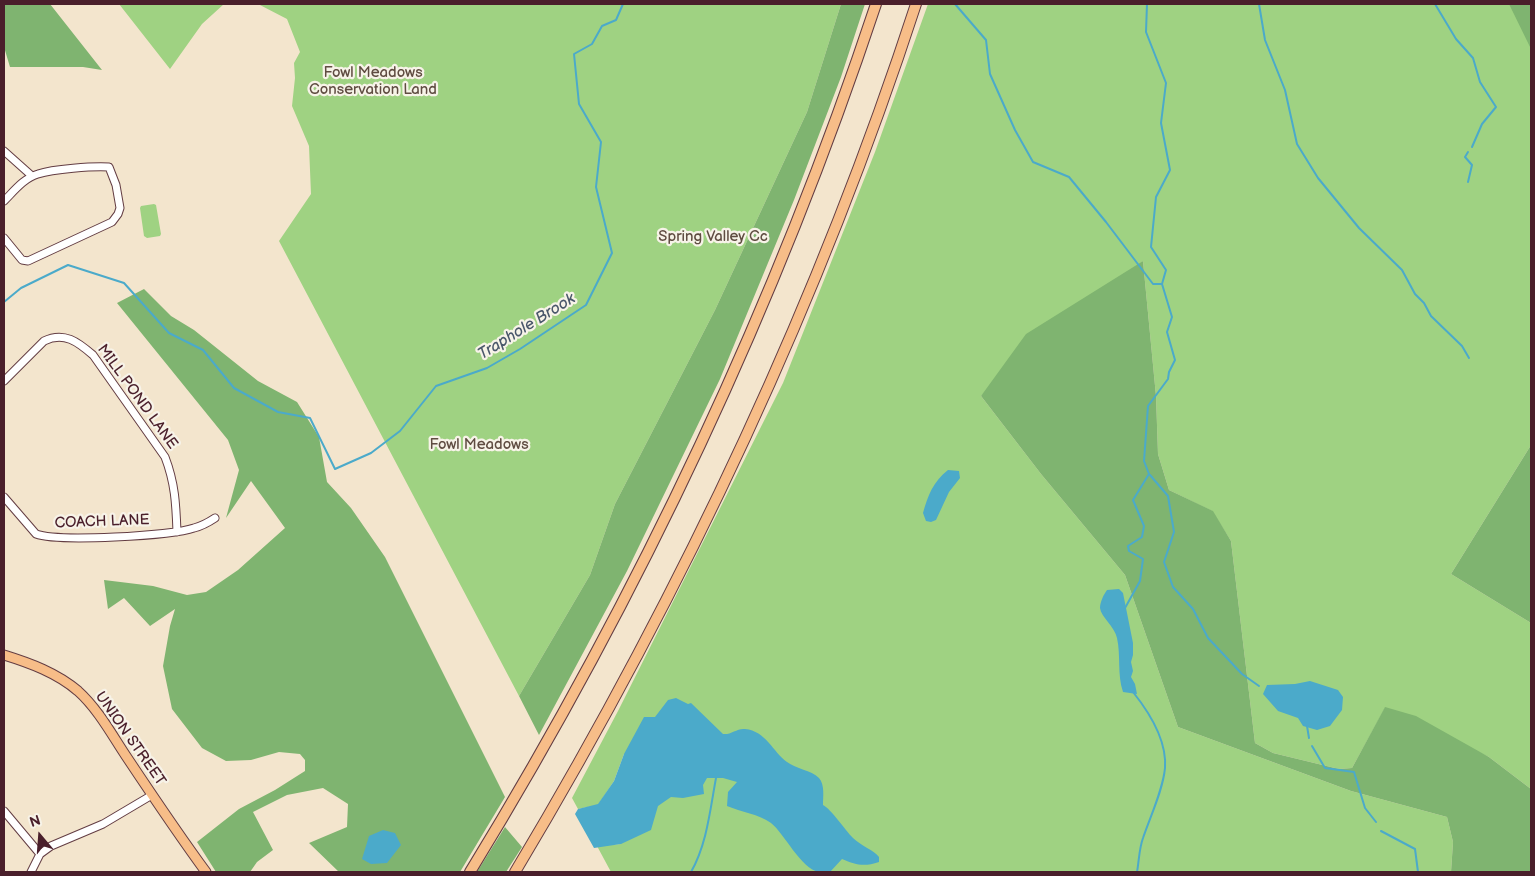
<!DOCTYPE html>
<style>
body{margin:0}
#map{position:relative;width:1535px;height:876px;overflow:hidden;background:#f3e5cd;font-family:"Balsamiq Sans",sans-serif}
canvas{display:block}
.frame{position:absolute;inset:0;border:5px solid #4a1f2b;pointer-events:none}
.north{position:absolute;left:15px;top:811px;width:50px;height:50px;-webkit-text-stroke:4px #f7f3e8;paint-order:stroke;rotate:342deg;font-size:14px;font-weight:700;line-height:20px;text-align:center;color:#4a1f2b}
.north::after{content:'';display:block;margin:auto;width:18px;height:22px;background:#4a1f2b;clip-path:polygon(50% 0,100% 100%,50% 72%,0 100%)}
</style>
<div id="map">
<canvas width="1535" height="876"></canvas>
<div class="frame"></div>
<div class="north">N</div>
</div>
<script>
const ctx = document.querySelector('canvas').getContext('2d');
ctx.lineJoin = 'round';
function fill(path, color) { ctx.fillStyle = color; ctx.fill(path, 'evenodd'); }
function stroke(path, color, width, dash) { ctx.strokeStyle = color; ctx.lineWidth = width; ctx.lineCap = dash ? 'butt' : 'round'; ctx.setLineDash(dash || []); ctx.stroke(path); }
function drawText(font, color, halo, rows, align = 'center') {
  ctx.font = font + ' "Balsamiq Sans",sans-serif'; ctx.lineWidth = 4.5; ctx.setLineDash([]); ctx.textBaseline = 'middle'; ctx.strokeStyle = halo; ctx.fillStyle = color; for (const [text, x, y, turn = 0] of rows) {
    ctx.save(); ctx.translate(x, y); ctx.rotate((+turn || 0) * Math.PI / 180); ctx.textAlign = isNaN(turn) ? turn : align; if (halo) ctx.strokeText(text, 0, 0); ctx.fillText(text, 0, 0); ctx.restore();
  }
}
const green = new Path2D(`
 M119,4H224L202,24L170,69Z
 M258,4H841L807,112L715,310L615,504L590,575L519,696L279,241L311,194L309,146L292,106L295,78L294,63L300,52L287,19Z
 M928,4H1531V445L1451,574L1531,623V789L1489,757L1385,708L1352,768L1339,769L1273,753L1255,743L1231,541L1212,511L1169,490L1158,454L1156,396L1143,261L981,396L1041,474L1125,575L1178,727L1351,791L1447,817L1453,842L1451,872H611L597,846L621,844L624,754L614,781L598,805L578,809L572,798L618,711L783,383L875,152Z
 M154,204L156,205L161,234L160,236L147,238L144,236L140,208L141,206Z`);
const forest = new Path2D(`
 M4,4H50L102,70L83,67H10L4,47Z
 M841,4H865L841,77L794,200L720,379L627,571L539,735L519,696L590,575L615,504L715,310L807,112Z
 M1509,4H1531V49Z
 M1143,261L1156,396L1158,454L1169,490L1213,511L1231,541L1255,743L1273,753L1339,769L1352,768L1385,707L1416,716L1489,757L1531,789V872H1451L1453,842L1447,817L1351,791L1178,727L1125,575L1041,474L981,396L1026,334Z
 M144,289L171,316L194,330L258,381L297,402L319,437L327,482L351,508L385,557L505,797L460,872H339L309,843L347,827L348,804L323,788L287,795L253,812L273,850L257,862L250,872H216L197,842L239,809L275,790L305,771V760L300,754L279,752L251,760L226,761L202,748L172,709L163,666L170,626L175,609L150,626L124,598L108,609L104,580L153,586L187,595L206,592L238,570L285,528L251,481L226,518L239,470L228,440L117,303Z
 M1531,445V623L1451,574Z
 M505,827L522,847L506,872H477Z`);
const water = new Path2D(`
 M948,470L959,471L960,478L949,492L936,520L931,522L926,521L923,513C928,495 933,482 948,470Z
 M1119,589L1123,593L1133,643V655L1131,662L1133,671L1131,677L1135,684L1137,694L1123,692C1117,674 1121,656 1117,638C1115,627 1101,617 1100,608C1100,602 1104,594 1107,590Z
 M1310,681L1338,690L1343,697L1342,710L1330,726L1317,730L1303,726L1298,718L1278,711L1263,694L1267,685L1295,684Z
 M676,698L688,704L691,703L723,734C731,735 737,728 745,729C766,731 773,752 787,762C796,769 811,770 819,778C825,785 823,797 823,805C831,809 845,830 853,838C861,846 874,850 879,857V862C864,867 856,865 842,859L830,872C827,872 822,873 819,872C801,869 784,833 771,823C759,814 741,812 727,806L728,792L737,782L723,778H707L703,785L704,794L683,798L671,797L658,806L651,830L621,844L594,848L575,814L578,809L598,804L614,781L624,754L644,717H655L668,700Z
 M383,830L395,833L401,845L387,863L371,864L362,859L369,836Z`);
const stream = new Path2D(`
 M955,4L986,40L990,74L1015,130L1033,162L1069,177L1106,222L1153,284H1162
 M1259,4L1265,40L1285,90L1297,144L1318,178L1359,228L1402,270L1415,294L1424,303L1431,316L1462,346L1469,358
 M1435,4L1456,39L1473,58L1480,82L1496,107L1482,124L1472,147
 M1468,182L1472,165L1465,157L1468,152
 M4,302L21,288L68,265L124,283L169,333L203,350L234,388L278,412L310,418L335,469L371,453L400,431L436,386L487,368L520,349L586,305L612,253L596,187L601,142L579,104L574,54L592,44L602,26L616,20L623,4
 M1150,475L1168,496L1174,532L1164,562L1173,587L1193,609L1208,638L1242,674L1259,686
 M1125,608L1140,581L1143,559L1129,551L1128,546L1142,537L1144,526L1133,500L1149,474L1144,461L1148,406L1168,379L1169,372L1175,360L1167,332L1172,317L1162,284L1166,270L1151,247L1156,197L1170,170L1161,123L1166,83L1146,32L1147,4
 M1133,692C1149,712 1167,741 1165,768C1163,790 1150,817 1143,838C1139,849 1139,861 1137,872
 M1307,726L1309,738
 M1312,746L1325,768L1354,772L1365,808L1376,822
 M1381,831L1415,849L1418,872
 M691,872C707,844 710,810 716,778`);
const minor = new Path2D(`
 M4,151L32,176
 M4,201C14,191 24,178 38,174C53,169 93,166 109,167L116,185L120,208L118,214L112,222L28,261L22,260L4,238
 M4,381L44,341C64,331 78,342 93,355L165,457C175,483 176,504 177,532
 M4,497L36,534C57,542 172,536 194,528C202,526 209,522 215,518
 M4,811L40,854
 M31,872L40,854L51,846L103,824L152,795`);
const major = new Path2D(`
 M4,655C30,663 57,673 78,691C98,709 112,735 126,756C152,795 178,834 206,872`);
const highway = new Path2D(`
 M470,872C637,599 775,308 876,4
 M515,872C679,598 817,308 916,4`);
const parkNames = [
 ["Fowl Meadows",373,73],
 ["Conservation Land",373,90],
 ["Spring Valley Cc",713,237],
 ["Fowl Meadows",479,445]
];
const streetNames = [
 ["MILL POND LANE",137,397,54],
 ["COACH LANE",102,522,-2],
 ["UNION STREET",130,739,55]
];
const waterNames = [
 ["Traphole Brook",527,327,-32]
];
fill(green, '#9fd282');
fill(forest, '#7fb470');
fill(water, '#4baaca');
stroke(stream, '#4baaca', 2);
stroke(minor, '#633d43', 9);
stroke(major, '#633d43', 11);
stroke(highway, '#633d43', 12);
stroke(minor, '#fff', 7);
stroke(major, '#f7bd88', 9);
stroke(highway, '#f7bd88', 10);
drawText('15px', '#5f4c41', '#f7f3e8', parkNames);
drawText('15px', '#4a1f2b', '#f7f3e8', streetNames);
drawText('italic 16px', '#4a576b', '#f7f3e8', waterNames);
</script>
